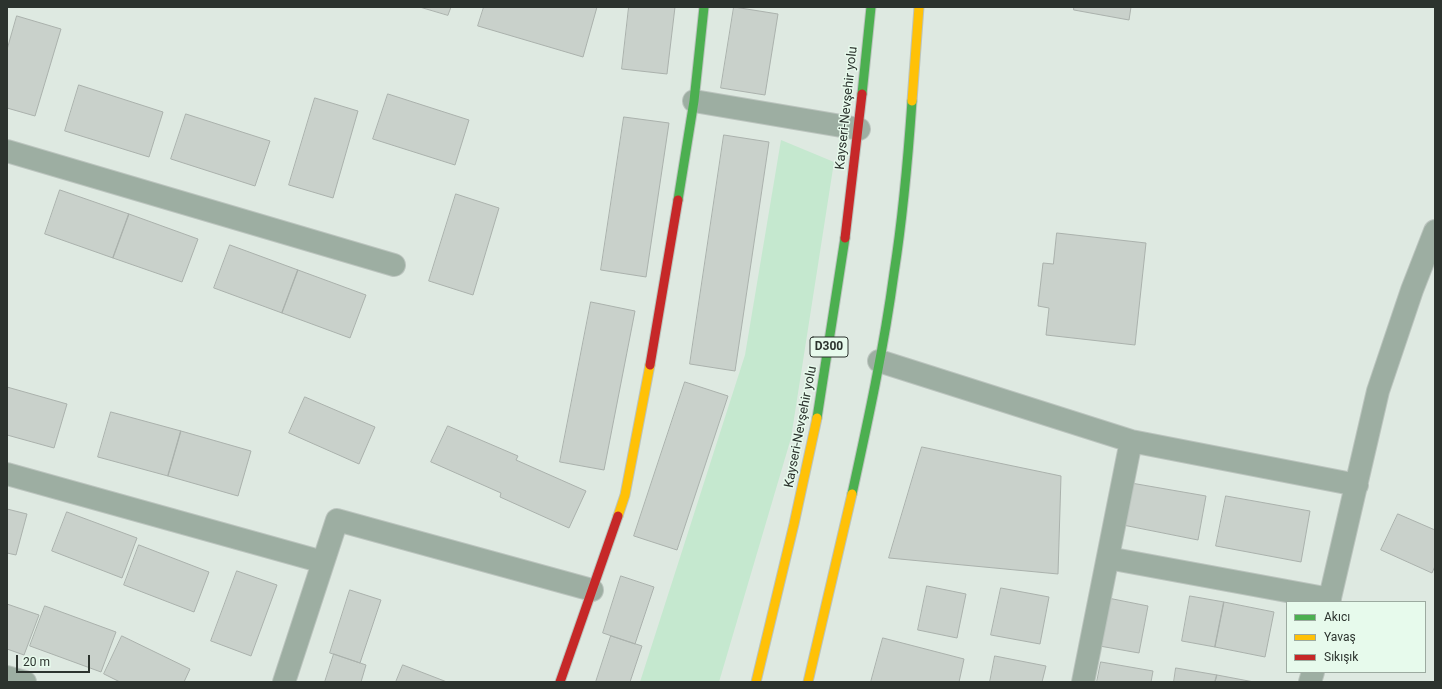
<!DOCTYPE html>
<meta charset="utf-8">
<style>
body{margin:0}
#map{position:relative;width:1442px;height:689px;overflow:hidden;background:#dee9e1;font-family:Roboto,sans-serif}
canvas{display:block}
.frame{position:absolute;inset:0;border:8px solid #2c332e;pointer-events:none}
.legend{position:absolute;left:1286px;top:601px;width:140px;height:72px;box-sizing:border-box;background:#e7faec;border:1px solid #9caaa0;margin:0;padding:5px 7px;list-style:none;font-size:12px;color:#2c332e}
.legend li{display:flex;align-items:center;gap:8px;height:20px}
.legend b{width:20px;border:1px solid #9caaa0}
.scale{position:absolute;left:16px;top:655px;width:74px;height:18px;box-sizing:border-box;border:2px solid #2c332e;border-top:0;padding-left:5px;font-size:12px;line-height:14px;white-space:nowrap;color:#2c332e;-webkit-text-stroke:3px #e7faec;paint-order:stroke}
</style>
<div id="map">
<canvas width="1442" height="689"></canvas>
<div class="frame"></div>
<ul class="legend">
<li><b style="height:5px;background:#4caf50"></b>Akıcı</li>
<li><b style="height:5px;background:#ffc107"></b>Yavaş</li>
<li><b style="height:5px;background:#c62828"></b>Sıkışık</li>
</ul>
<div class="scale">20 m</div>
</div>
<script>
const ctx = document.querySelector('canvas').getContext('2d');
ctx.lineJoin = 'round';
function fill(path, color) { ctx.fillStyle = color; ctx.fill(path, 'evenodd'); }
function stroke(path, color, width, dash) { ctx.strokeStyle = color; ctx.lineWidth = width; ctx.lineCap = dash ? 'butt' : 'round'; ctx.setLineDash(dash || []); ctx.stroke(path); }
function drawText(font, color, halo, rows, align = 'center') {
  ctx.font = font + ' Roboto,sans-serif'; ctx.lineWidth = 3; ctx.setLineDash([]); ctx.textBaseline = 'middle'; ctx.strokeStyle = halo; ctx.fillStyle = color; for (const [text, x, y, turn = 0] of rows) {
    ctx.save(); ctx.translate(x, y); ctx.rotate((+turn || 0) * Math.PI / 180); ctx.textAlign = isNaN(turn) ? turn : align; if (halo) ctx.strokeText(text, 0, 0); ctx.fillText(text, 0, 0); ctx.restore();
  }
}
const green = new Path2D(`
 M781,140L834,162L791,438L719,682H640L745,355Z`);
const building = new Path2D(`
 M420,7H451L448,15Z
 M484,7H597L583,57L478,26Z
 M629,7H675L667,74L622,69Z
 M734,7L778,14L765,95L721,88Z
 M1074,7H1131L1129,20L1074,10Z
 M17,16L61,29L35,116L7,108V50Z
 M79,85L163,112L149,157L65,131Z
 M388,94L469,120L455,165L373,139Z
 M315,98L358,111L333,198L289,185Z
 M186,114L270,141L255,186L171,159Z
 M624,117L669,123L646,277L601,270Z
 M724,135L769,142L735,371L690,364Z
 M60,190L129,214L113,258L45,234Z
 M456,194L499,208L473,295L429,281Z
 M129,214L198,239L182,282L113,258Z
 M1057,233L1146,243L1135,345L1046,335L1049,308L1038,306L1043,263L1053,264Z
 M230,245L298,270L282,313L214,288Z
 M298,270L366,295L350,338L282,313Z
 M591,302L635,311L604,470L560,462Z
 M685,382L728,396L677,550L634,536Z
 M7,387L67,404L54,448L7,435Z
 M305,397L375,427L359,464L289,433Z
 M111,412L181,431L168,476L98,457Z
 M448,426L518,456L516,460L586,491L569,528L500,497L501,493L431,462Z
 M181,431L251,451L238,496L168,476Z
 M922,447L1061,476L1058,574L889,558Z
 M1131,483L1206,496L1198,540L1123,525Z
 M1226,496L1310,511L1301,562L1216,546Z
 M7,509L27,514L16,555L7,553Z
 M67,512L137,538L122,578L52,551Z
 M1398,514L1435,530V566L1432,573L1381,550Z
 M139,545L209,572L194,612L124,585Z
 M237,571L277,585L251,656L211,641Z
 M621,576L654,587L635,644L603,633Z
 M927,586L966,594L957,638L918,630Z
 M1001,588L1049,597L1040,644L991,635Z
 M350,590L381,600L360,663L330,653Z
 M1190,596L1224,602L1215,647L1182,641Z
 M1103,597L1148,606L1139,653L1094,645Z
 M1224,602L1274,612L1265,657L1215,647Z
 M7,604L39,615L24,655L7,649Z
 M45,606L116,632L101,672L30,646Z
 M122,636L190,669L184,682H120L104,674Z
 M611,636L642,646L630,682H596Z
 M883,638L964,659L959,682H871Z
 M334,654L366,665L361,682H325Z
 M995,656L1046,666L1042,682H990Z
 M1101,662L1153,671L1151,682H1097Z
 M403,665L447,682H396Z
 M1176,668L1217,675L1215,682H1174Z
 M1217,675L1254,682H1215Z`);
const street = new Path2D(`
 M694,101L859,129
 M7,151L394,265
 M879,361L1131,441L1357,485
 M7,474L323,562
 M1108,558L1330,599
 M1329,602L1378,391L1412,290L1435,231
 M7,677L25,682
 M284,682L337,520L592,590
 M1083,682L1131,441
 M1310,682L1313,672`);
const fast = new Path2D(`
 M862,94L871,7
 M678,200L694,101L704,7
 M817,418L845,238
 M852,494C868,421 884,347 894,273C903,216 908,159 912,101`);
const slow = new Path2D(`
 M912,101L919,7
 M618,516L625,495L650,365
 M756,682L794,524L817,418
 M808,682L852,494`);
const jam = new Path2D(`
 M845,238L862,94
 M650,365L678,200
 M560,682L618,516`);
const shields = [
 [829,347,38]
];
const shieldNames = [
 ["D300",829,347]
];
const streetNames = [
 ["Kayseri-Nevşehir yolu",847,108,-84],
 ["Kayseri-Nevşehir yolu",801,427,-79]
];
fill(green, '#c5e8cf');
fill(building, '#c9d1cb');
stroke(building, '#aab1ac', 1);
stroke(street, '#bbc4be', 24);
stroke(fast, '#bbc4be', 11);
stroke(slow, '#bbc4be', 11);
stroke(jam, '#bbc4be', 11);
stroke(street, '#9daea2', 22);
stroke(fast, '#4caf50', 9);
stroke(slow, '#ffc107', 9);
stroke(jam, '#c62828', 9);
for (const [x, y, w] of shields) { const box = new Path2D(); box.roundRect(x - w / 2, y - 10, w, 20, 3); ctx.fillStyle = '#e7faec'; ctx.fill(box); stroke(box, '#2c332e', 1); }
drawText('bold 12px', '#2c332e', null, shieldNames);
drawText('13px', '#2c332e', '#e7faec', streetNames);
</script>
